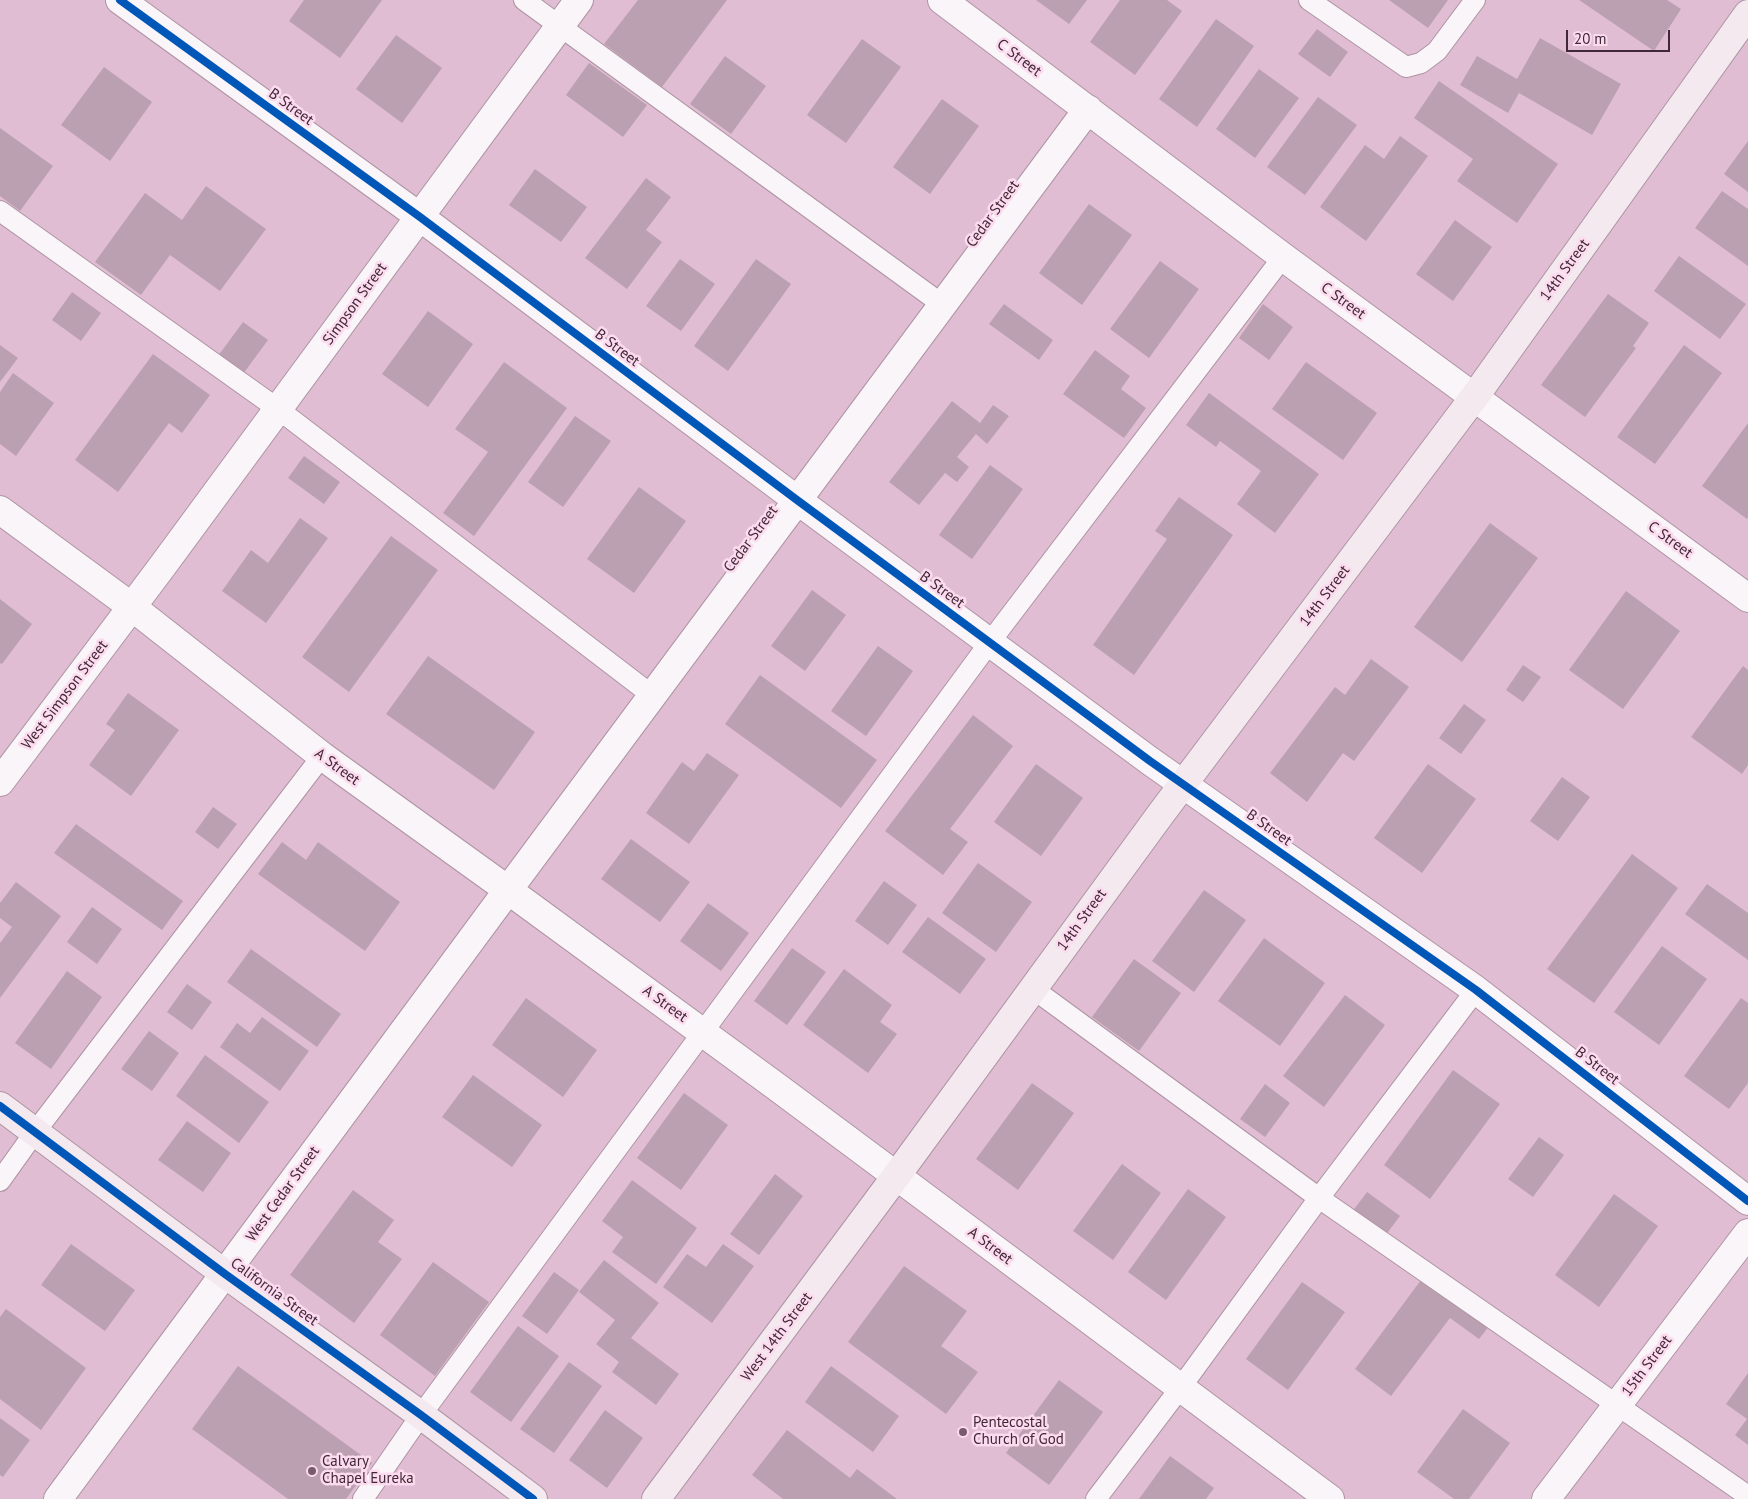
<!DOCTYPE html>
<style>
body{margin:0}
#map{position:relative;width:1748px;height:1499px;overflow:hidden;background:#e0bdd3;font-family:"PT Sans",sans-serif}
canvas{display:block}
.scale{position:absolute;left:1566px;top:30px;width:104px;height:22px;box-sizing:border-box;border:2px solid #402837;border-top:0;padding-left:6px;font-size:15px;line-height:18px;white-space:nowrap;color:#402837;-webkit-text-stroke:4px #fcdbef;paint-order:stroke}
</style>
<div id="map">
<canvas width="1748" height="1499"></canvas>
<div class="scale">20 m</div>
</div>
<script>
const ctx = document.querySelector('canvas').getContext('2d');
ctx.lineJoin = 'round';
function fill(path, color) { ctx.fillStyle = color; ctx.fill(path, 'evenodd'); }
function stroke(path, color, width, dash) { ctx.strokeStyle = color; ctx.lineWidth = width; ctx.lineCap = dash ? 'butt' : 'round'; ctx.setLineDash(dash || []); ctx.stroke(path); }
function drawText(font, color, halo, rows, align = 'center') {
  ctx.font = font + ' "PT Sans",sans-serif'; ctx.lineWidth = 5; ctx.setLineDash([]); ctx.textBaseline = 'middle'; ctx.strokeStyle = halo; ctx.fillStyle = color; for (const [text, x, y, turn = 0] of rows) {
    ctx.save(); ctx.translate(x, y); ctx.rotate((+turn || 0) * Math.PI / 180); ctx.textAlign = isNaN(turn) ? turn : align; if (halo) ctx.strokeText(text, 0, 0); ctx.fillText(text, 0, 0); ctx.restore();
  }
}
const building = new Path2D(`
 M304,0H382L340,58L289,21Z
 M638,0H727L662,87L604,44Z
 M1036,0H1087L1069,24Z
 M1120,0H1167L1182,11L1135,75L1090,42Z
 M1389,0H1448L1428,28Z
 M1579,0H1667L1681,9L1654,51Z
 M1216,19L1254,46L1197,127L1159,99Z
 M1317,29L1348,52L1330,77L1298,54Z
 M396,35L442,68L402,123L356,89Z
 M1540,38L1621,84L1592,135L1519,93L1508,113L1460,85L1477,56L1517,79Z
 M862,39L901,67L846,143L807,115Z
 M725,56L766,86L731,134L690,104Z
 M589,63L647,105L623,137L566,95Z
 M104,67L152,102L110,161L61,125Z
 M1259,69L1299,98L1255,158L1216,129Z
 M1439,81L1558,164L1517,223L1457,181L1473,159L1414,118Z
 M1318,97L1357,125L1305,195L1267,167Z
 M942,99L979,126L930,194L893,167Z
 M0,128L53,166L20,211L0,196Z
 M1400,136L1428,156L1366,241L1320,207L1365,145L1384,159Z
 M1748,141V192L1724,174Z
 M535,169L587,207L561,242L509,205Z
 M646,178L671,197L646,230L662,242L627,289L585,258Z
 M206,186L266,229L220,291L170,255L141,295L95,262L145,193L182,220Z
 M1722,191L1748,209V266L1695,228Z
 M1089,204L1132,235L1082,305L1039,273Z
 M1455,220L1492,247L1453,301L1416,274Z
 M1679,256L1746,304L1720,339L1654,291Z
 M680,259L715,284L681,331L646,306Z
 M756,259L791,284L728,371L694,346Z
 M1160,261L1199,289L1149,358L1110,329Z
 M72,292L101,313L81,341L52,320Z
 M1608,294L1649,323L1633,346L1636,348L1585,417L1541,385Z
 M1004,304L1053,340L1039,360L989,324Z
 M1263,304L1293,327L1269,360L1239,338Z
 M428,311L473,344L428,407L382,374Z
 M243,322L268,340L243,374L218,356Z
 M0,345L18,358L0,382Z
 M1684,345L1722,373L1655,464L1617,437Z
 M1095,350L1130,376L1121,389L1146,408L1124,438L1063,394Z
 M153,354L210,395L182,433L169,423L118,492L75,460Z
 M504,362L567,408L474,536L443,513L488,452L455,429Z
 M1306,362L1377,413L1343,460L1272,409Z
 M13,373L54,403L16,456L0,444V392Z
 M1209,393L1319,474L1275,533L1237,504L1261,471L1220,441L1216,447L1186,425Z
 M952,401L980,423L993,405L1009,416L987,444L976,434L957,457L969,467L957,482L945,473L919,505L889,482Z
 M575,416L611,441L563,507L528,482Z
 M1748,423V517L1747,519L1702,486Z
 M304,456L340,482L324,504L288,478Z
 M990,465L1023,489L972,559L939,535Z
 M639,487L686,521L634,593L587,559Z
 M1179,497L1233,535L1134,675L1093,645L1167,539L1155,531Z
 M300,518L328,538L266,623L222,591L251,550L268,563Z
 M1490,523L1538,558L1462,662L1414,627Z
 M391,536L438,570L349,692L302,657Z
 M812,590L846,615L805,671L771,646Z
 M1626,591L1680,631L1623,709L1569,670Z
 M0,599L32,624L2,664L0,663Z
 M878,646L913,671L866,736L831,711Z
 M428,656L535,732L494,790L386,714Z
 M1371,659L1409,687L1354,761L1343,753L1307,802L1270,773L1335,687L1345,695Z
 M1523,665L1541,677L1523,702L1506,690Z
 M1743,666L1748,670V765L1742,774L1691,737Z
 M760,675L877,760L841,808L725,724Z
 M128,693L179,730L131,796L89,765L115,730L106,724Z
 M1464,704L1486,720L1461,754L1439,738Z
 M973,715L1013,746L950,829L968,842L943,875L885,831Z
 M707,753L739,775L689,844L646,813L682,762L694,771Z
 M1036,764L1083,798L1041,856L994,822Z
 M1428,764L1476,799L1422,873L1374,838Z
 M1562,777L1590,797L1558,841L1530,821Z
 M213,807L237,824L218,849L195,832Z
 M76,824L183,901L162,930L54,853Z
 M631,839L690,882L660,922L601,879Z
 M282,842L306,860L318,842L400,902L365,951L258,874Z
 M1632,854L1678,888L1594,1003L1547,969Z
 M978,863L1032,902L996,952L942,913Z
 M884,881L917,905L888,945L855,921Z
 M16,882L61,916L0,998V943L12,927L0,918V903Z
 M1707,884L1748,913V960L1685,914Z
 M1204,890L1246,920L1194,992L1152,961Z
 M708,903L749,933L721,971L680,941Z
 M92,907L122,929L97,964L67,942Z
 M928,917L986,959L960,994L902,952Z
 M1264,938L1325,983L1280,1046L1218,1001Z
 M1662,946L1707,979L1659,1045L1614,1012Z
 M792,948L826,972L787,1025L754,1001Z
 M251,949L341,1014L317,1047L227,982Z
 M1134,959L1181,993L1139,1051L1092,1017Z
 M844,969L892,1005L880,1022L897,1034L868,1073L803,1025Z
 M67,971L102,997L51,1069L15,1043Z
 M187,984L212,1002L192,1030L167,1012Z
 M1345,995L1385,1025L1324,1107L1283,1076Z
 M526,998L597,1050L563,1097L492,1045Z
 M1741,998L1748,1003V1083L1729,1109L1684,1076Z
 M262,1017L309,1051L280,1091L220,1047L237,1023L250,1033Z
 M149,1031L179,1053L152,1091L121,1069Z
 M205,1055L269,1102L239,1143L176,1096Z
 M1453,1070L1500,1104L1430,1199L1384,1165Z
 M473,1075L542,1125L512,1167L442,1117Z
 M1032,1083L1074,1113L1018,1190L976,1159Z
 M1265,1084L1290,1103L1265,1137L1240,1119Z
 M684,1093L728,1125L681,1190L637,1158Z
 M187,1121L231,1153L203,1192L158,1160Z
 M1539,1137L1564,1155L1533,1197L1508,1179Z
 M1122,1164L1161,1193L1113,1260L1073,1231Z
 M775,1174L803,1196L759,1255L730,1234Z
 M632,1180L697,1228L656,1284L612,1252L623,1237L602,1221Z
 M1188,1189L1226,1217L1166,1300L1128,1272Z
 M353,1190L394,1220L378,1242L402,1259L354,1323L290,1275Z
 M1367,1192L1400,1216L1382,1240L1349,1216Z
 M1614,1194L1658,1226L1599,1307L1555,1275Z
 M71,1244L135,1290L105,1331L41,1285Z
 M723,1244L754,1266L712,1323L663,1287L687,1254L706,1267Z
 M604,1260L659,1303L631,1338L679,1374L656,1405L612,1372L619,1362L596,1344L615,1320L579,1292Z
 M433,1262L489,1302L435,1376L380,1335Z
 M904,1266L967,1311L941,1346L978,1372L946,1414L848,1342Z
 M554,1272L579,1290L547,1334L522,1316Z
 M1424,1276L1490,1325L1479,1339L1450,1318L1391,1396L1355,1369Z
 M1302,1282L1345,1312L1288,1390L1246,1359Z
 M6,1309L86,1368L41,1430L0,1399V1317Z
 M518,1326L559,1356L511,1422L470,1392Z
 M569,1362L602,1386L554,1453L520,1429Z
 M238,1366L372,1463L346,1499H288L192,1429Z
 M831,1366L899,1416L873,1452L805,1402Z
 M1748,1373V1445L1735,1435L1747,1419L1726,1404Z
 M1059,1380L1103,1412L1049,1485L1006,1453Z
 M1463,1409L1510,1443L1469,1499H1454L1417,1472Z
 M605,1410L643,1438L607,1488L569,1460Z
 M0,1418L30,1440L3,1477L0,1475Z
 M787,1430L850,1478L857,1469L897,1499H783L752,1475Z
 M1170,1456L1214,1488L1206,1499H1139Z`);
const lane = new Path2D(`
 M524,0L943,305
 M1309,0L1406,67L1421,63L1437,51L1475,0
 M0,211L278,409L653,696
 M1032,988L1319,1198L1748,1496
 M0,1181L35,1132L322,756
 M363,1499L421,1415L990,642L1283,257
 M1096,1499L1181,1387L1319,1198L1476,990`);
const street = new Path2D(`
 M120,0L420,217L797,500L1150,761L1476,990L1748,1201
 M942,0L1283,257L1748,598
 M0,510L132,607L322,756L508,890L777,1087L1330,1499
 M0,782L161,568L579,0
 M58,1499L508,890L1088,109
 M1546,1499L1748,1233`);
const secondary = new Path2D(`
 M0,1106L225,1274L421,1415L533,1499
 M656,1499L897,1175L1160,815L1475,396L1748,14`);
const cycleway = new Path2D(`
 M120,0L420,217L797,500L1150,761L1476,990L1748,1201
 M0,1106L225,1274L421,1415L533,1499`);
const markers = [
 [963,1432,5,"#785c6e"],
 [312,1471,5,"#785c6e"]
];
const streetNames = [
 ["C Street",1019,58,37],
 ["B Street",291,107,36],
 ["Cedar Street",993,214,-54],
 ["14th Street",1565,270,-54],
 ["C Street",1343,301,36],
 ["Simpson Street",355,304,-54],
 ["B Street",617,348,37],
 ["Cedar Street",751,539,-53],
 ["C Street",1670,540,36],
 ["B Street",942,590,36],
 ["14th Street",1325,596,-53],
 ["West Simpson Street",65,695,-53],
 ["A Street",337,767,36],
 ["B Street",1269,828,35],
 ["14th Street",1082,920,-54],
 ["A Street",665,1004,36],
 ["B Street",1597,1066,38],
 ["West Cedar Street",283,1194,-54],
 ["A Street",990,1246,37],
 ["California Street",274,1292,36],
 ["West 14th Street",777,1337,-53],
 ["15th Street",1647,1366,-53]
];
const poiNames = [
 ["Pentecostal",973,1423],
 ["Church of God",973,1440],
 ["Calvary",322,1462],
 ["Chapel Eureka",322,1479]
];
fill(building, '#bba0b1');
stroke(lane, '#ae94a4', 22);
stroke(street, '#ae94a4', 30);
stroke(secondary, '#ae94a4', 30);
stroke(lane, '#faf5f8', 20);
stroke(street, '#faf5f8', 28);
stroke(secondary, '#f3e9ef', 28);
stroke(cycleway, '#0057b8', 8);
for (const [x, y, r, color] of markers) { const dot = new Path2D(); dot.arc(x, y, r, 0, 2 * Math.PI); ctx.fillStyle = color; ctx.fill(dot); stroke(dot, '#fcdbef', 2); }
drawText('15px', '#402837', '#fcdbef', streetNames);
drawText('15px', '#402837', '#fcdbef', poiNames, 'left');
</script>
